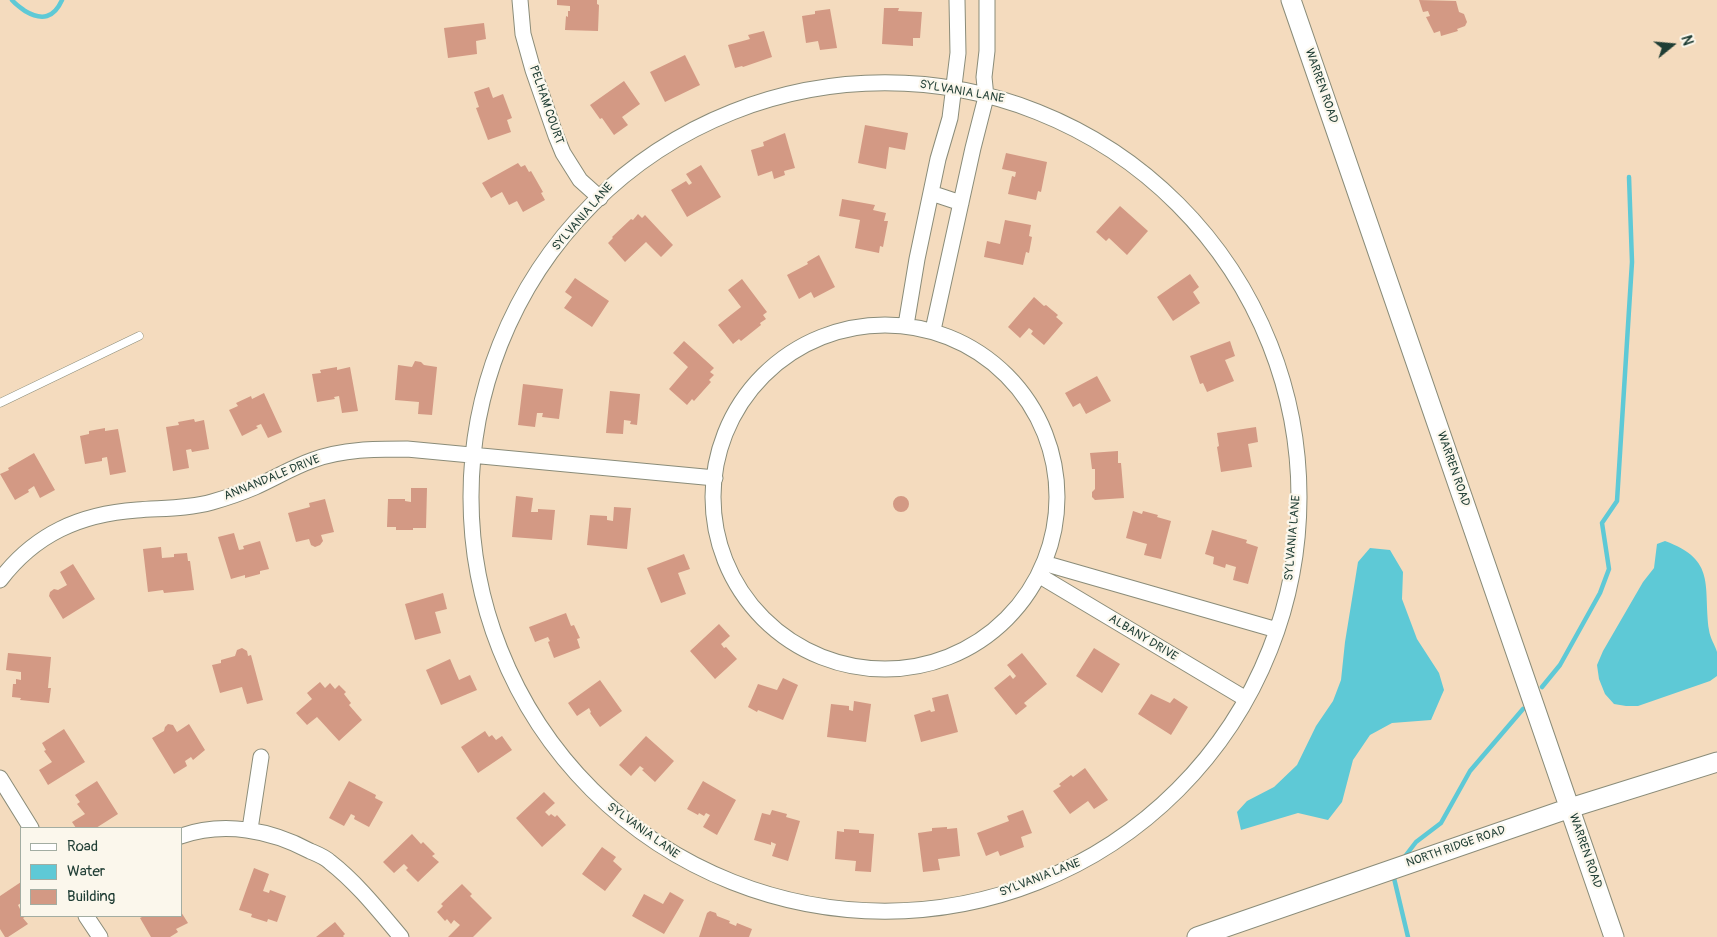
<!DOCTYPE html>
<style>
body{margin:0}
#map{position:relative;width:1717px;height:937px;overflow:hidden;background:#f4dbbe;font-family:Pangolin,sans-serif}
canvas{display:block}
.legend{position:absolute;left:20px;top:827px;width:162px;height:90px;box-sizing:border-box;background:#fbf7ec;border:1px solid #a3ada2;margin:0;padding:6px 9px;list-style:none;font-size:15px;color:#1f3d34}
.legend li{display:flex;align-items:center;gap:10px;height:25px}
.legend b{width:25px;border:1px solid #a3ada2}
.north{position:absolute;left:1647px;top:20px;width:50px;height:50px;-webkit-text-stroke:4px #fbf7ec;paint-order:stroke;rotate:73deg;font-size:14px;font-weight:700;line-height:20px;text-align:center;color:#1f3d34}
.north::after{content:'';display:block;margin:auto;width:18px;height:22px;background:#1f3d34;clip-path:polygon(50% 0,100% 100%,50% 72%,0 100%)}
</style>
<div id="map">
<canvas width="1717" height="937"></canvas>
<ul class="legend">
<li><b style="height:6px;background:#fff"></b>Road</li>
<li><b style="height:14px;background:#5ec9d6"></b>Water</li>
<li><b style="height:14px;background:#d39984"></b>Building</li>
</ul>
<div class="north">N</div>
</div>
<script>
const ctx = document.querySelector('canvas').getContext('2d');
ctx.lineJoin = 'round';
function fill(path, color) { ctx.fillStyle = color; ctx.fill(path, 'evenodd'); }
function stroke(path, color, width, dash) { ctx.strokeStyle = color; ctx.lineWidth = width; ctx.lineCap = dash ? 'butt' : 'round'; ctx.setLineDash(dash || []); ctx.stroke(path); }
function drawText(font, color, halo, rows, align = 'center') {
  ctx.font = font + ' Pangolin,sans-serif'; ctx.lineWidth = 4.5; ctx.setLineDash([]); ctx.textBaseline = 'middle'; ctx.strokeStyle = halo; ctx.fillStyle = color; for (const [text, x, y, turn = 0] of rows) {
    ctx.save(); ctx.translate(x, y); ctx.rotate((+turn || 0) * Math.PI / 180); ctx.textAlign = isNaN(turn) ? turn : align; if (halo) ctx.strokeText(text, 0, 0); ctx.fillText(text, 0, 0); ctx.restore();
  }
}
const water = new Path2D(`
 M1665,541C1717,560 1703,586 1709,630C1710,638 1715,645 1717,652C1717,660 1717,668 1717,676L1710,681L1638,706H1626L1614,704L1605,694L1599,679L1597,665L1603,651L1643,582L1654,568L1657,544Z
 M1370,548L1390,550L1403,572L1402,599L1417,639L1439,673L1444,690L1431,720L1392,723L1370,735L1353,760L1342,802L1328,820L1298,813L1241,830L1237,812L1247,801L1274,787L1297,765L1316,726L1333,701L1341,680L1345,642L1358,562Z`);
const stream = new Path2D(`
 M12,0C16,5 20,7 25,11C42,21 54,18 62,0
 M1542,687L1560,665L1600,593L1609,569L1602,523L1617,501L1632,262L1629,177
 M1403,859L1416,842L1441,823L1470,771L1523,709
 M1393,874L1408,937`);
const building = new Path2D(`
 M557,0H597V4L599,5L598,31L565,30L566,16L568,17V11H570V6L557,5Z
 M1419,0L1456,1L1459,12L1464,14L1467,22L1465,26L1457,29L1458,31L1441,36L1440,31L1434,33L1426,17L1430,16L1428,11L1423,12Z
 M884,8H899L898,11L922,12L920,38H913V46L882,44Z
 M830,9L837,48L820,50L818,41L806,43L802,16L815,14V11Z
 M484,23L486,39L476,41L477,54L448,58L444,28Z
 M764,31L772,57L743,67L742,66L735,68L728,45L750,39L748,35Z
 M685,55L700,85L665,102L650,72Z
 M624,81L640,104L622,117L628,125L614,135L602,118L600,119L590,105Z
 M489,87L493,98L503,94L512,118L507,120L511,132L488,140L476,108L479,107L474,92Z
 M865,125L908,133L905,150L889,147L886,169L858,163Z
 M785,133L795,168L784,171L785,175L774,179L772,171L758,176L751,150L764,146L763,142Z
 M1006,153L1047,162L1041,192L1038,191L1036,200L1008,194L1012,176L1015,177L1016,172L1002,169Z
 M518,163L521,167L525,165L529,172L531,171L543,192L541,193L545,200L523,212L517,201L509,205L502,192L491,198L482,183Z
 M701,165L721,197L687,217L671,190L686,181L689,185L692,183L686,174Z
 M842,199L875,205L873,210L886,213L884,221H888L883,247L880,246L879,253L855,248L860,220L839,216Z
 M1120,206L1148,231L1127,255L1109,238L1106,241L1096,232Z
 M638,214L642,218L645,215L673,245L661,257L646,242L625,262L608,243L613,238L612,237L631,219L633,220Z
 M1005,220L1031,225L1029,236L1032,237L1029,253L1026,252L1023,265L984,257L987,241L1000,244Z
 M819,255L835,287L814,298L811,292L799,299L787,275L808,264L807,262Z
 M1190,274L1199,287L1193,292L1200,303L1173,321L1157,297Z
 M575,278L609,301L592,327L564,308L572,297L565,292Z
 M742,279L767,312L763,315L766,319L760,323L761,325L741,341L739,339L733,344L718,325L741,307L728,290Z
 M1034,297L1044,306L1046,305L1058,315L1056,317L1063,323L1044,345L1031,334L1033,331L1029,328L1020,338L1008,327Z
 M684,341L714,368L710,372L714,375L709,380L711,382L694,401L692,399L687,405L669,389L688,367L673,353Z
 M1230,341L1235,356L1225,360L1234,381L1207,392L1203,383L1200,384L1190,356Z
 M415,361L421,362L424,365L437,367L432,415L418,414L419,402L395,400L398,365L412,367Z
 M337,367V370L350,367L358,411L342,413L339,396L334,397L335,399L317,402L312,374L321,373L320,370Z
 M1097,376L1111,401L1086,414L1080,403L1073,407L1065,393Z
 M523,384L563,389L559,419L542,417L543,413H537L535,427L518,425Z
 M610,391L640,394L637,425L630,424L631,421L624,420L623,434L606,433Z
 M264,393L282,432L268,438L261,424L256,426L258,428L242,436L229,410L238,406L236,403L251,396L252,399Z
 M194,419L195,422L204,420L209,449L192,452L191,449L186,450L189,468L173,471L166,427L179,425L178,422Z
 M1256,427L1258,442L1248,444L1252,467L1221,472L1217,447L1219,446L1217,433Z
 M105,428V431L118,429L126,472L110,475L107,457L102,458V461L85,464L80,436L89,434V431Z
 M1118,451V463H1121L1124,498L1095,500L1092,497V492L1095,489V469H1092L1090,453Z
 M34,453L55,490L40,498L34,486L28,490L29,492L15,500L0,474L9,470L8,468Z
 M411,488H427L426,528H413V530H396V527H387L388,499H405V501L411,502Z
 M893 504a8 8 0 1 1 16 0a8 8 0 1 1-16 0Z
 M516,496L533,498L531,512H538V509L555,510L552,540L512,537Z
 M325,499L334,532L321,535L323,541L320,545L315,547L311,545L309,539L296,542L288,513L310,507L309,503Z
 M614,507L631,508L627,549L587,545L590,515L607,516V520L613,521Z
 M1133,511L1142,514L1143,511L1158,515L1157,517L1171,521L1161,559L1144,555L1147,544L1126,538Z
 M1212,530L1247,540L1246,543L1258,547L1248,584L1233,580L1236,567L1226,564L1225,568L1213,564L1214,557L1205,554Z
 M234,533L239,550L244,549L243,546L260,541L269,569L260,571V574L245,578V575L231,579L218,537Z
 M161,547L162,558L174,557V554L187,553L188,561H190L194,590L164,593L163,590L148,592L143,549Z
 M684,554L690,569L678,573L686,594L661,603L647,568Z
 M73,564L95,599L63,619L49,596L50,592L54,589L58,590L67,585L60,572Z
 M443,593L447,609L435,612L441,633L415,640L405,604Z
 M566,613L571,626L574,625L580,638L577,639L580,648L554,658L548,642L550,641L548,637L535,642L529,627Z
 M719,624L730,636L721,644L724,648L726,647L737,659L715,679L690,651Z
 M242,648L247,651L248,656L251,655L263,700L247,704L242,687L220,693L212,665L221,663V660L235,656L237,650Z
 M1094,648L1120,664L1102,693L1076,676Z
 M8,653L51,657L48,688H51L49,703L20,700L21,698L12,697L13,684H16V679L21,680V672L6,670Z
 M1022,653L1047,684L1024,703L1027,706L1016,715L994,688L1010,675L1013,679L1016,676L1007,665Z
 M450,659L459,680L470,675L477,690L441,705L426,670Z
 M783,678L798,685L783,720L758,710L757,712L748,707L758,684L777,690Z
 M600,680L622,711L600,727L590,713L591,712L589,708L577,716L568,703Z
 M320,682L325,688L330,683L335,689L339,685L346,692L344,694L351,703L349,705L362,720L339,741L317,717L307,725L296,713L312,699L307,693Z
 M948,694L958,732L921,742L914,715L930,710L931,712L935,711L932,698Z
 M1151,694L1170,703L1174,698L1188,707L1171,735L1138,714Z
 M854,701L871,704L866,742L827,737L831,704L849,706V710L853,711Z
 M168,724L173,725L177,732L189,724L205,750L193,760L191,757L185,761L187,766L174,774L152,738L164,731L165,727Z
 M64,729L85,762L48,785L39,770L52,762L44,751L46,750L42,743Z
 M485,731L489,737L492,735L496,740L502,736L512,750L478,773L461,747Z
 M646,736L674,761L655,782L642,770L644,769L640,766L631,776L619,765Z
 M1085,768L1108,800L1094,809L1088,801L1070,814L1053,791L1061,786L1059,784L1071,775L1073,777Z
 M97,781L118,814L96,828H76L72,822L85,814L77,804L80,802L75,795Z
 M349,781L376,795L375,798L383,802L369,827L354,819L355,816L351,814L344,826L329,818Z
 M703,781L736,800L717,835L703,827L710,815L706,813L704,816L699,813L698,815L687,809Z
 M544,792L555,803L545,812L549,816L551,814L555,817L557,815L566,825L542,847L516,818Z
 M772,810L787,814L786,817L800,821L788,861L772,856L776,844L771,842V845L754,840L762,813L770,815Z
 M1023,810L1032,833L1021,837L1024,847L1000,856L998,851L986,856L977,833L1009,821L1007,816Z
 M947,827V829L957,828L960,856L938,859L940,870L923,872L918,833L932,831V828Z
 M844,829L859,830V833L874,834L871,872L855,871L856,861L835,859L837,831L844,832Z
 M412,834L421,844L423,842L435,854L432,856L439,862L418,882L406,870L408,868L404,864L394,873L383,862Z
 M602,847L616,857L613,861L622,869L605,891L582,874Z
 M254,868L269,874L263,891L269,893L270,890L286,896L277,922L268,919L267,922L251,917L252,914L239,910Z
 M21,882V903L18,905L20,909L21,908V916H26L23,918L28,924L8,937H5L0,929V896Z
 M462,884L472,894L470,896L492,918L473,937H448L460,925L454,920L451,924L447,919L445,921L437,912L443,906L441,904Z
 M670,892L684,900L664,934L632,916L644,894L663,904Z
 M710,911L716,913L717,916L730,921L729,923L736,926L737,923L752,929L749,937H699L707,913Z
 M181,912L188,923L176,929L178,932L170,937H151L140,918L144,916H181Z
 M335,922L345,934L343,936L344,937H316Z`);
const service = new Path2D(`
 M0,403L139,336`);
const minor = new Path2D(`
 M520,0L523,34L533,70L556,136L563,153L580,180L600,198
 M471 497a414 414 0 1 1 828 0a414 414 0 1 1-828 0Z
 M931,193L961,203
 M713 497a172 172 0 1 1 344 0a172 172 0 1 1-344 0Z
 M906,325L917,259L938,159L950,118L958,53L957,0
 M933,330L973,148L986,97L984,77L987,51V0
 M1047,564L1277,630
 M1040,576L1246,699
 M0,580C35,534 80,514 137,510C162,508 187,509 212,502C226,498 241,493 255,487C275,478 293,467 313,460C343,449 375,449 407,449L715,478
 M0,778L31,828
 M250,829L261,757
 M181,836C224,821 271,830 310,851C317,854 325,857 330,862C357,883 379,911 401,937
 M86,916L100,937`);
const tertiary = new Path2D(`
 M1291,0L1614,937
 M1197,937L1570,808L1717,762`);
const streetNames = [
 ["WARREN ROAD",1321,86,71],
 ["SYLVANIA LANE",962,92,10],
 ["PELHAM COURT",546,105,71],
 ["SYLVANIA LANE",583,217,-49],
 ["WARREN ROAD",1453,469,71],
 ["ANNANDALE DRIVE",272,478,-22],
 ["SYLVANIA LANE",1293,538,-85],
 ["ALBANY DRIVE",1143,638,31],
 ["SYLVANIA LANE",643,831,36],
 ["NORTH RIDGE ROAD",1456,847,-19],
 ["WARREN ROAD",1585,851,71],
 ["SYLVANIA LANE",1040,878,-21]
];
fill(water, '#5ec9d6');
stroke(stream, '#5ec9d6', 4.5);
fill(building, '#d39984');
stroke(service, '#8a8c79', 9);
stroke(minor, '#8a8c79', 17);
stroke(tertiary, '#8a8c79', 21);
stroke(service, '#fff', 8);
stroke(minor, '#fff', 15);
stroke(tertiary, '#fff', 19);
drawText('12px', '#1f3d34', '#fbf7ec', streetNames);
</script>
